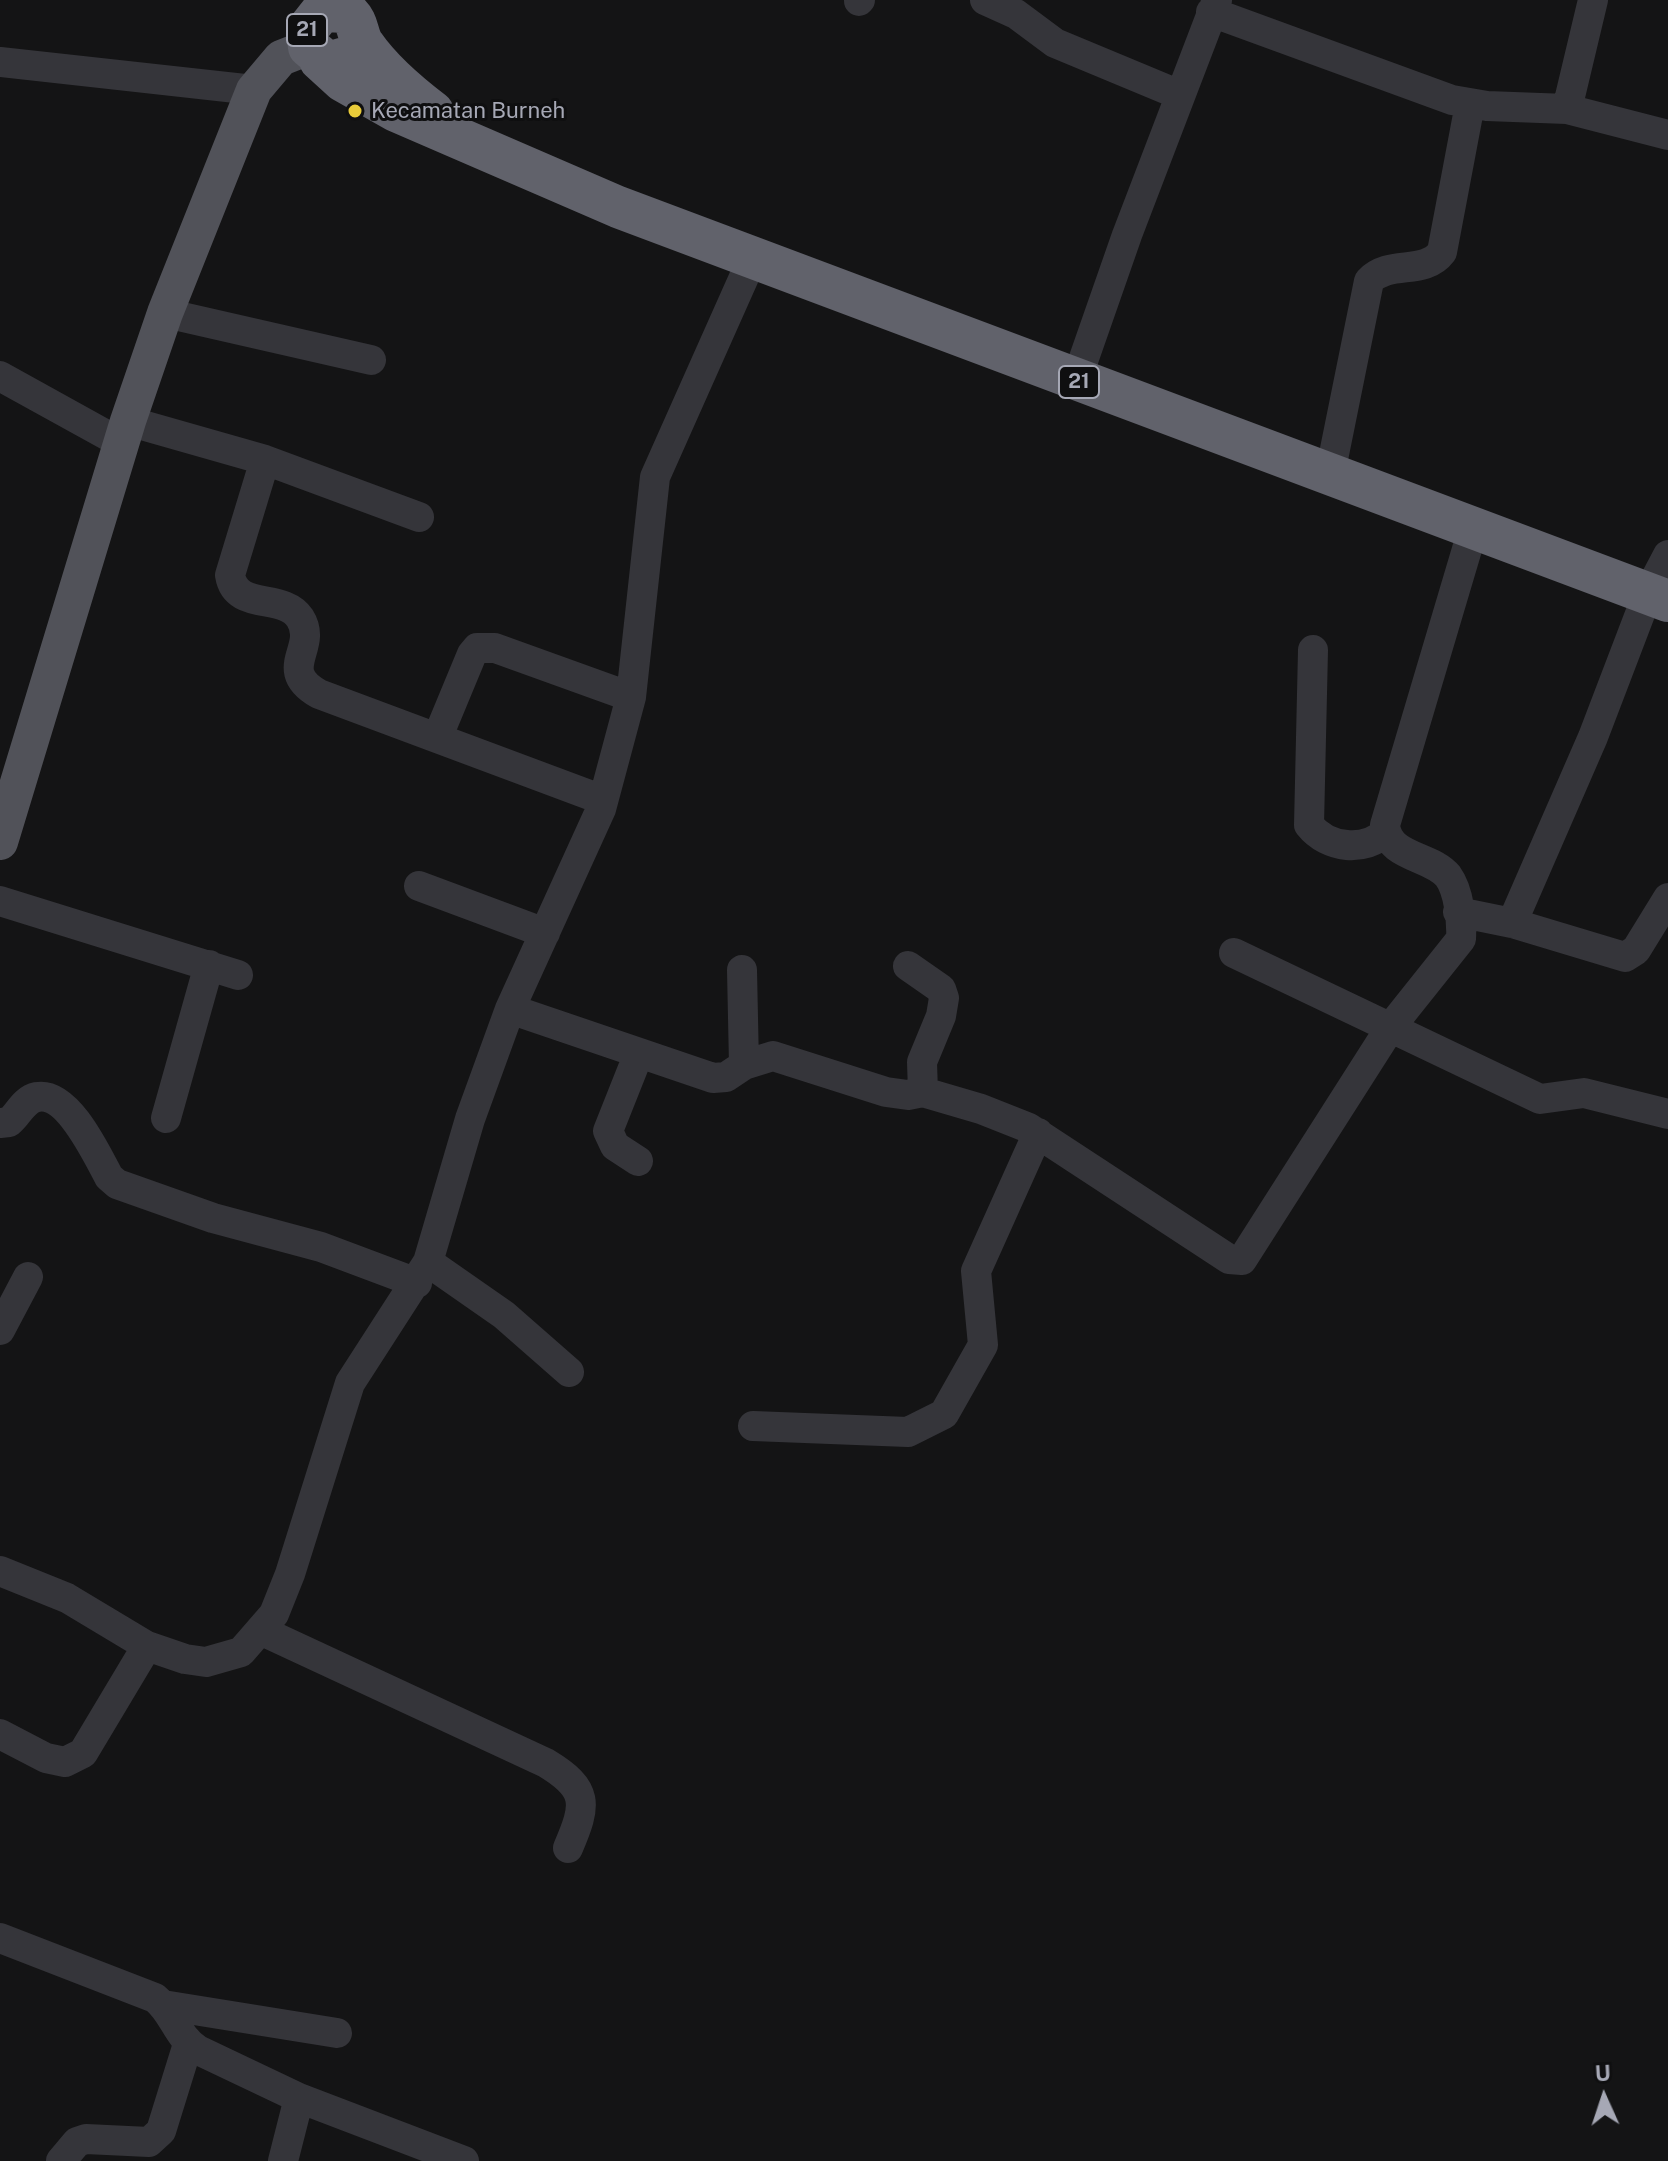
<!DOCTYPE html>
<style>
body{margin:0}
#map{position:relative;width:1668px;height:2161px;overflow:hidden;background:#141415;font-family:"Public Sans",sans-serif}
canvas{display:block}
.north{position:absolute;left:1564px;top:2057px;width:80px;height:80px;-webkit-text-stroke:6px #0f0f10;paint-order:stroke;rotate:357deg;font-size:22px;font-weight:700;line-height:32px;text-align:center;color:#a6a8b5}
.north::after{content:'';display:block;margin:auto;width:28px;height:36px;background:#a6a8b5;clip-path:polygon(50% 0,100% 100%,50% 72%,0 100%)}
</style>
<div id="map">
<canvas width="1668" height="2161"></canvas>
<div class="north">U</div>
</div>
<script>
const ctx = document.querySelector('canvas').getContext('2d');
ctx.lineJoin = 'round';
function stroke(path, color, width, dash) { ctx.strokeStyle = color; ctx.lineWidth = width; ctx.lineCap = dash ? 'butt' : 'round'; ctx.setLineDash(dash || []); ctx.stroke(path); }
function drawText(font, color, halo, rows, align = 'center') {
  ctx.font = font + ' "Public Sans",sans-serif'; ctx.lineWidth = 6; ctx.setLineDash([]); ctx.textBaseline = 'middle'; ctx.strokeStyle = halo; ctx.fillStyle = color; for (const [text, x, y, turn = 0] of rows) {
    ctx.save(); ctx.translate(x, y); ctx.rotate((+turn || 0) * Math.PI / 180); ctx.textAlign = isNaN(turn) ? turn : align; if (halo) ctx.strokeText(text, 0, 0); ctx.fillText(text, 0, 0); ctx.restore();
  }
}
const minor = new Path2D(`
 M985,0L1016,14L1055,43L1180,95
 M859,1L860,0
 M1211,12L1452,100L1487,106L1567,109L1668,135
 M0,62L254,90
 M1567,109L1593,0
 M165,313L371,360
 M0,376L121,443
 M1076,381L1127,235L1217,0
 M128,421L265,460L419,517
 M265,460L230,575C236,612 283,592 300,618C319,648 275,669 319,694L603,800
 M1330,474L1369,281C1390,259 1424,276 1442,252L1470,104
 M1313,650L1309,825C1328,849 1365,852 1386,832
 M438,736L472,654L477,648H495L631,697
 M419,886L545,933
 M0,901L238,975
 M1458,912L1512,923L1625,957L1636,950L1668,898
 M1512,923L1593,737L1648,593L1668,555
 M1234,953L1540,1099L1584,1093L1668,1114
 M908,966L941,989L944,998L941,1016L922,1062L923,1092
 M742,970L744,1065
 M510,1009L713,1078L726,1077L744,1065L773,1056L886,1092L908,1095L923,1092L981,1109L1029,1128L1229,1259L1242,1260L1390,1028L1461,939C1462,921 1459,891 1448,876C1431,855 1388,858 1385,825L1473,529
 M166,1118L209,965
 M0,1123L9,1122C19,1114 23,1100 37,1097C68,1091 97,1155 109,1177L117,1184L213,1218L321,1247L417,1283
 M638,1161L615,1146L608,1131L639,1053
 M428,1262L504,1315L569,1372
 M0,1330L28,1277
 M753,1426L908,1432L944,1414L983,1345L976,1271L1038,1133
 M0,1571L67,1598L147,1646L185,1659L206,1662L241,1652L274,1614L290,1574L350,1383L428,1262L470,1119L510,1009L601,809L631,697L655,477L753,257
 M262,1631L546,1763C589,1789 587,1804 568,1848
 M0,1734L46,1758L65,1762L83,1753L147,1646
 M0,1938L155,1998C174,2013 177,2037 198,2050L299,2098L464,2161
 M163,2005L337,2033
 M61,2161L77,2142L86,2139L149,2142L161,2131L188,2044
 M283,2161L299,2098`);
const major = new Path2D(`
 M0,842L128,421L165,313L254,90L281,58L309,47`);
const highway = new Path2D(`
 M361,42L352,56L328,63L309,47L307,30L322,11L347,12C360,23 356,34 364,45C382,71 408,93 433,112
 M320,60L343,81L396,111L618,207L1668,601`);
const markers = [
 [355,111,8,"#e9cb39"]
];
const shields = [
 [307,30,40],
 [1079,382,40]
];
const shieldNames = [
 ["21",307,30],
 ["21",1079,382]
];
const poiNames = [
 ["Kecamatan Burneh",371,111]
];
stroke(minor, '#35353a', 30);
stroke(major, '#515259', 36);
stroke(highway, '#61626b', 42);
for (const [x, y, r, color] of markers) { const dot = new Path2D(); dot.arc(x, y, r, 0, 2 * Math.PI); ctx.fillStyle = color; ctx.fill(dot); stroke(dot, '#0f0f10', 3); }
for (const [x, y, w] of shields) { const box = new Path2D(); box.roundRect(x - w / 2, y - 16, w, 32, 6); ctx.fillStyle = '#0f0f10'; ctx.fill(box); stroke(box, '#a6a8b5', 2); }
drawText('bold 20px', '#a6a8b5', null, shieldNames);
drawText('22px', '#a6a8b5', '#0f0f10', poiNames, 'left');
</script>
